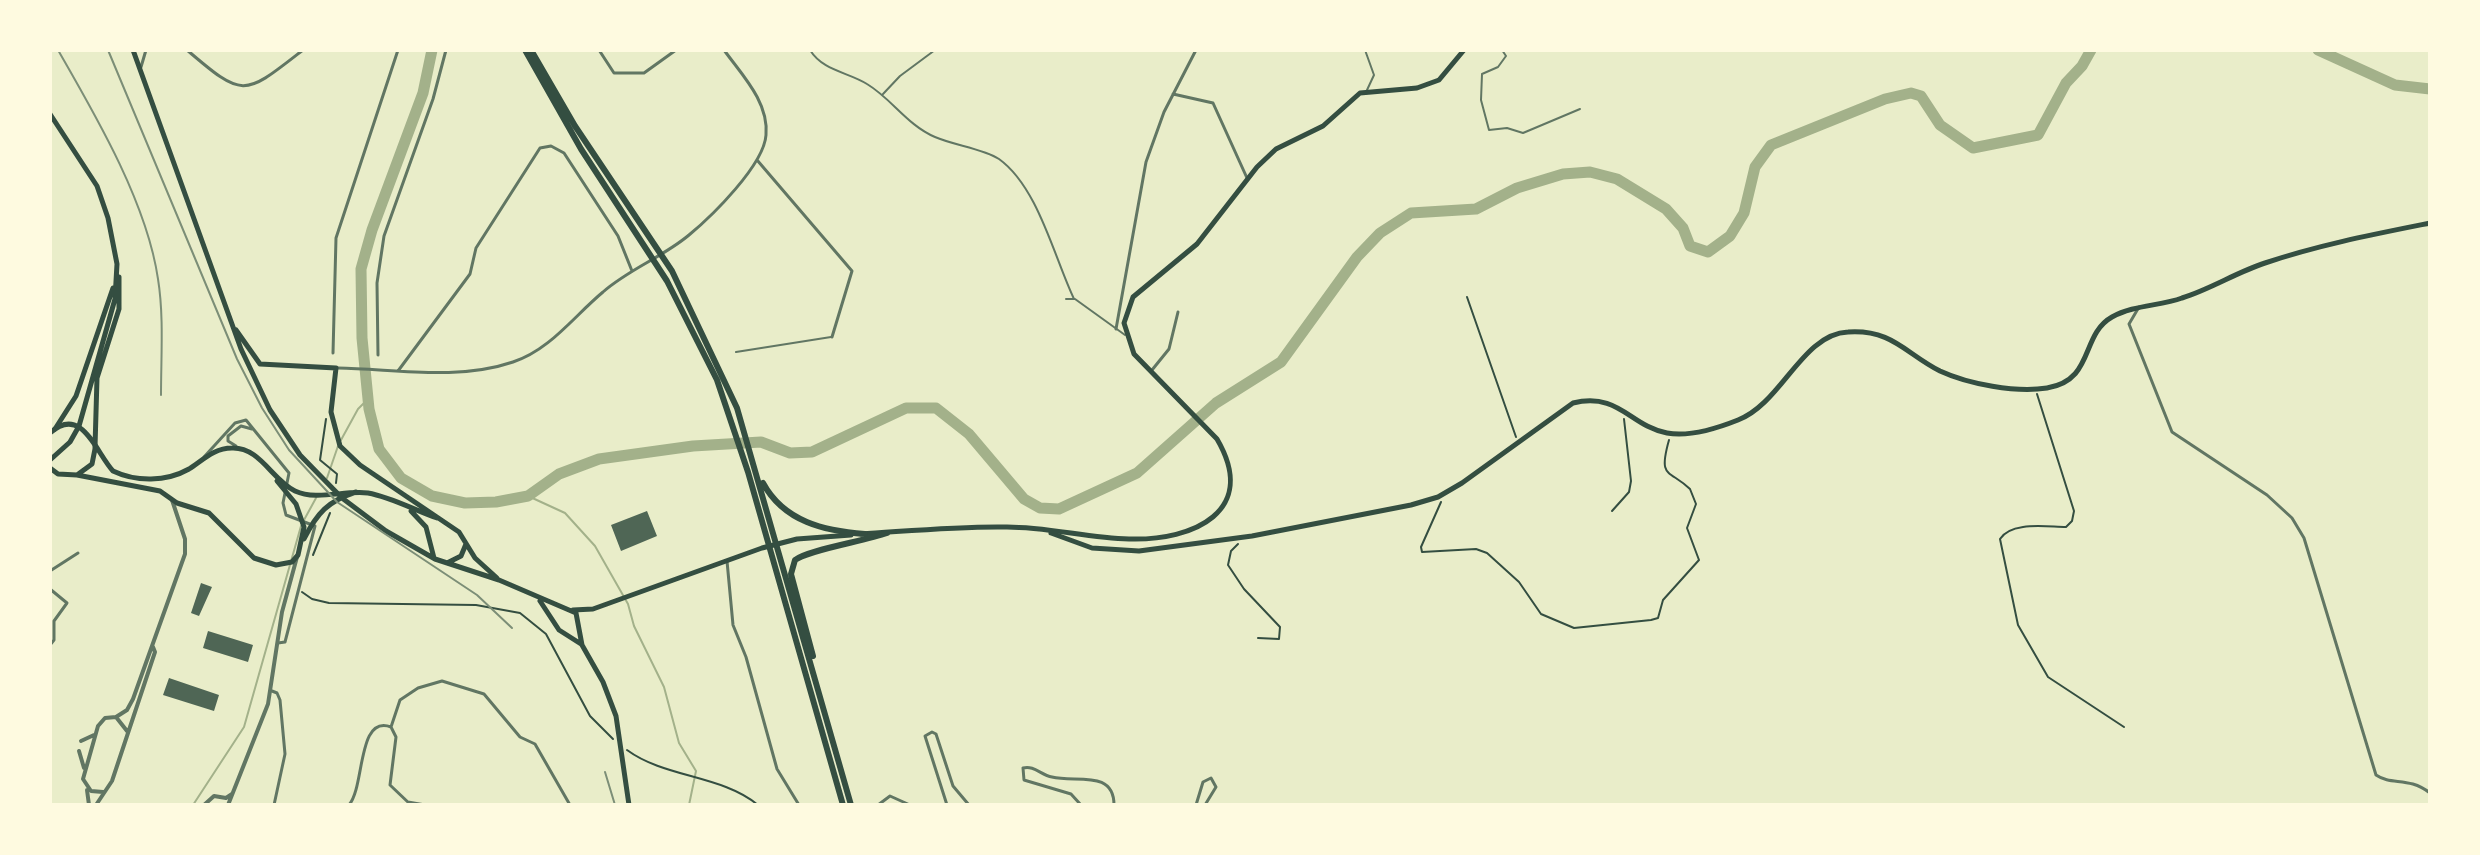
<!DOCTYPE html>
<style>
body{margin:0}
#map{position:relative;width:2480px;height:855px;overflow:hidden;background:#e9edc9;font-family:"Fira Sans Condensed",sans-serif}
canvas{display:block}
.frame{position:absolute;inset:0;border:52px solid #fefae0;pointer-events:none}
</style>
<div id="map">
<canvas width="2480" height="855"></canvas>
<div class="frame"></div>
</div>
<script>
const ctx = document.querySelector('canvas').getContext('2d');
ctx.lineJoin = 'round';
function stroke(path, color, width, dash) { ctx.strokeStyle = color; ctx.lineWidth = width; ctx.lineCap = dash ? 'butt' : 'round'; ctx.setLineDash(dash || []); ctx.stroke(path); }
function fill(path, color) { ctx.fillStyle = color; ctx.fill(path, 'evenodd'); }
const stream = new Path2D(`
 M341,440L358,409L368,399
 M327,478L338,446
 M528,496L565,513L595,546L628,604L634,626L664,687L679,743L696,771L689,805
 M304,520L316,498
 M193,805L244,727L301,526`);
const river = new Path2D(`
 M432,50L423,93L372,230L361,269L362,338L369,409L379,449L401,478L432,496L465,503L496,502L528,496L559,474L599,459L693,446L761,442L790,453L812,452L906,408H936L969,434L1024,499L1040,508L1059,509L1137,473L1216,403L1281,362L1357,257L1380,233L1411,213L1476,209L1517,188L1563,174L1590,172L1617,179L1666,209L1683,228L1690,246L1708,252L1730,236L1744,213L1755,167L1771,145L1885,99L1911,93L1921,96L1940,125L1973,148L2038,135L2066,83L2082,66L2091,50
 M2318,50L2395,85L2430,89`);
const building = new Path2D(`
 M647,511L657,536L621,551L611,525Z
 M201,583L212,587L199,616L191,613Z
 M208,631L253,645L248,662L203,648Z
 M169,678L219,695L214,711L163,695Z`);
const path = new Path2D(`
 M1467,297L1516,437
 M2037,394L2074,511L2072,521L2066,527C2047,527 2011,521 2000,539L2018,625L2048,677L2124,727
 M326,419L320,460L337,474L336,483
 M1441,502L1421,547L1422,552L1476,549L1487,553L1519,582L1541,614L1574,628L1651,620L1658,618L1663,600L1699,560L1687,528L1696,504L1690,489C1669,469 1658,479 1669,440
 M1612,511L1629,492L1631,481L1624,419
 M1238,544L1231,551L1228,565L1244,589L1280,627L1279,639L1258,638
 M313,555L330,513
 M302,592L312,599L329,603L476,605L520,613L546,634L590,716L613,739
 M627,750C665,778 722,775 758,805`);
const service = new Path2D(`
 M810,50C823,71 848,72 867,84C892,99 907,125 935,137C953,145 984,149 999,159C1038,187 1054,257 1074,299H1066
 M1365,50L1374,75L1367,90
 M1502,50L1506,56L1498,67L1482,74L1481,100L1489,130L1507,128L1523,133L1580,109
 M883,94L900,76L935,50
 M1075,299L1125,335
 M736,352L831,337`);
const pedestrian = new Path2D(`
 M333,353L336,238L398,50
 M378,355L377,283L384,236L433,99L446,50`);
const minor = new Path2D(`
 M187,50C244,99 244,96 303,50
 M599,50L614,73H644L676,50
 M141,67L146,50
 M1173,94L1213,103L1247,178
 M757,160L852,271L832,337
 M2139,307L2129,324L2172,432L2267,495L2292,518L2304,538L2376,775C2392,786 2408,776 2430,793
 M1116,329L1146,162L1164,112L1196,50
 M338,368C395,369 457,381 513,362C550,350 574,316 603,292C629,269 663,257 689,235C712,216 764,165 766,135C769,102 742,75 724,50
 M1152,370L1169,349L1178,312
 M398,371L470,274L476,248L540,148L551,146L564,153L618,236L632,271
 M236,446L228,441V436L241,426L252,429
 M204,457L235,423L246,420L289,473L283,503L286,515L315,526L285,642L278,643
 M727,561L733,625L746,657L777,769L799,805
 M50,571L78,553
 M50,589L67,603L54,621V640L50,645
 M272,691L277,693L280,700L285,754L274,805
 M391,727L400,700L418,688L442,681L484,694L520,737L535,744L570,805
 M408,802L425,805
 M349,805C365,787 357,714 391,727L396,737L390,785L411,805
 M878,805L890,796L910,805
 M947,805L925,736L932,732L936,734L953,786L969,805
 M1081,805L1071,794L1024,780L1023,768C1034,765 1041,775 1052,777C1075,783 1114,769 1114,805
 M1196,805L1203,782L1211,778L1216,787L1205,805`);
const tertiary = new Path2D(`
 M116,717L127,710L133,699L185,554V539L172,500
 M81,741L94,735
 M79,751L84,768
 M87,790L89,805
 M103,792L91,791L83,779L98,726L105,718L116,717L127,731
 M96,805L112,781L155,652L153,647
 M204,805L214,796L226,798L232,794
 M228,805L268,704L282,612L297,557`);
const secondary = new Path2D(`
 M50,114L97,186L108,218L117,264L115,299L79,426L70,442L50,460
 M55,429L76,396L113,288
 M95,447L97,378L119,309V277
 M1051,533L1092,548L1139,551L1252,536L1411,505L1438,497L1462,483L1573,403C1619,392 1630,426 1667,433C1689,437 1718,428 1738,420C1782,403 1802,334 1848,332C1892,329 1906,354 1940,371C1968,384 2016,393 2047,388C2095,380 2080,335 2112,317C2133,305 2160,306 2182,298C2211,289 2237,272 2265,263C2318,245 2375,234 2430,223`);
const primary = new Path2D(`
 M133,50L241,349L270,410L300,455L342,498L386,531L435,559L499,580L576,613L582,645L603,682L616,716L629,805
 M236,330L260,364L336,368L331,412L340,446L360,465L459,532L475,558L497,578
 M50,433C82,404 96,453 113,471C136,482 166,482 189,469C203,460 214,448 232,448C260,447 272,480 295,491C317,501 344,490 368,493C391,497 414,510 437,518
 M50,468L58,474L77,475L92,464L95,449
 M77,475L160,491L177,503L209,513L254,558L276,565L292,562L298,555L304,527L296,504L277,481
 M411,511L426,527L434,558
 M861,534C909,531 959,526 1007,527C1048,527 1088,538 1129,539C1194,541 1259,511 1217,439L1134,354L1124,323L1133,297L1197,244L1257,167L1276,149L1323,126L1360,93L1417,88L1439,80L1464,50
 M304,539C317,513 328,501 356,492
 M447,563L461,556L466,544
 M540,601L559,630L581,644
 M573,610L593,609L762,548L797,539L851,535`);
const motorway = new Path2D(`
 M525,50L581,149L667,281L717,380L748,472L843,805
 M531,50L575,126L672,271L737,408L851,805
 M763,483C784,522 825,531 865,534
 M813,656L791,574L795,560C807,550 865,541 887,533`);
const rail = new Path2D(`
 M58,50C96,116 147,203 158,279C164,316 161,357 161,395
 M108,50L237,359L262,408L289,450L337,502L477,595L512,628
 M605,772L615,805`);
stroke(stream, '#a3b18a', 2);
stroke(river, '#a3b18a', 11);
fill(building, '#4f6655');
stroke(path, '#344e41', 2);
stroke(service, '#617663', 2);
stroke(pedestrian, '#617663', 3);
stroke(minor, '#617663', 3);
stroke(tertiary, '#617663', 4);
stroke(secondary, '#344e41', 5);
stroke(primary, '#344e41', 5);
stroke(motorway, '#344e41', 6);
stroke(rail, '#7c8e77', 2);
</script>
